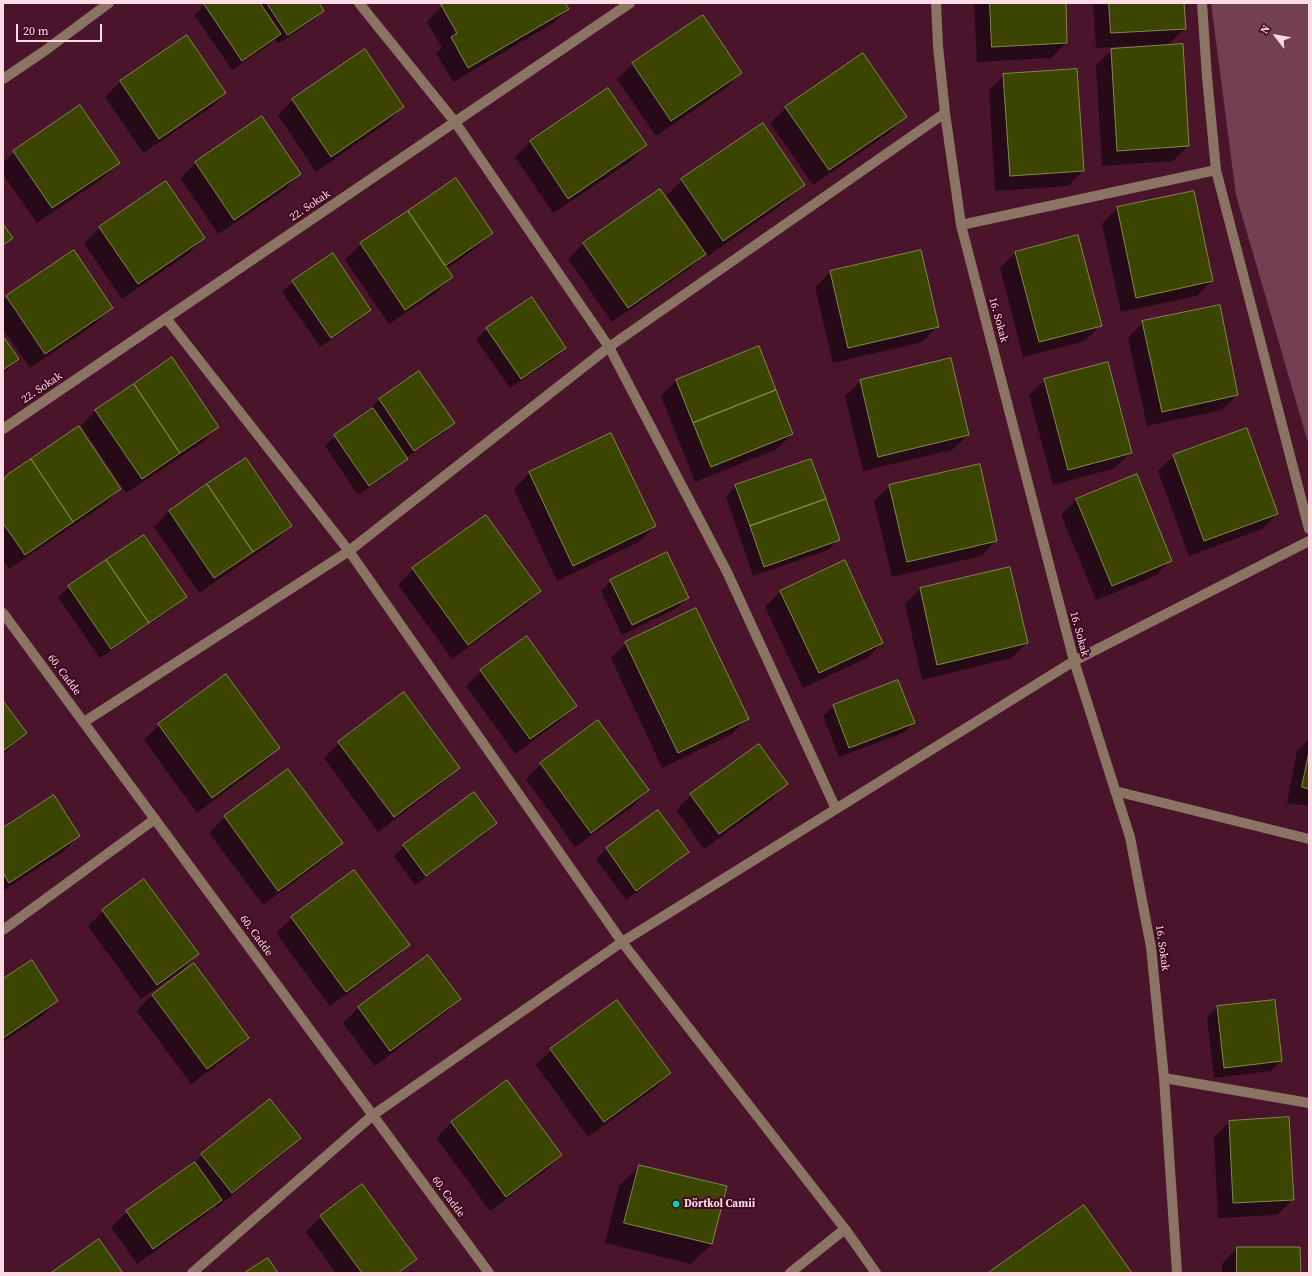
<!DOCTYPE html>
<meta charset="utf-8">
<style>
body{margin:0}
#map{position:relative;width:1312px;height:1276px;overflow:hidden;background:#4a142b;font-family:"Source Serif 4",serif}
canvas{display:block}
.frame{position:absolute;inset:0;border:4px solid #ffdbe6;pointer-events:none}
.north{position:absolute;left:1256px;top:16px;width:40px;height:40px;-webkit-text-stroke:3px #3e0921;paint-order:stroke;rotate:301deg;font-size:11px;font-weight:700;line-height:16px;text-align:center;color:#ffdbe6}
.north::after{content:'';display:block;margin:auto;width:14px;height:18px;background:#ffdbe6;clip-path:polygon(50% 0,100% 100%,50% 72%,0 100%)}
.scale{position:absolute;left:16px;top:24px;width:86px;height:18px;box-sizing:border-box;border:2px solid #ffdbe6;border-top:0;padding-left:5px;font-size:12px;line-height:14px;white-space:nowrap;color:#ffdbe6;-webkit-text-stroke:3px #3e0921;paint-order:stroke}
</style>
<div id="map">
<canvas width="1312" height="1276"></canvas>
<div class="frame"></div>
<div class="north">N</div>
<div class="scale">20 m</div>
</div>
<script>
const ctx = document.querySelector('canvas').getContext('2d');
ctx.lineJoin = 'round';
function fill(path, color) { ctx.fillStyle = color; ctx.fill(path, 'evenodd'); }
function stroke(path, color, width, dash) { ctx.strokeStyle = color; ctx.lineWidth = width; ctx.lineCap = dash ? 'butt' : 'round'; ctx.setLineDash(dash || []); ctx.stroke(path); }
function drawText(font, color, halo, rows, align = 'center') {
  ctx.font = font + ' "Source Serif 4",serif'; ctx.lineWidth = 4; ctx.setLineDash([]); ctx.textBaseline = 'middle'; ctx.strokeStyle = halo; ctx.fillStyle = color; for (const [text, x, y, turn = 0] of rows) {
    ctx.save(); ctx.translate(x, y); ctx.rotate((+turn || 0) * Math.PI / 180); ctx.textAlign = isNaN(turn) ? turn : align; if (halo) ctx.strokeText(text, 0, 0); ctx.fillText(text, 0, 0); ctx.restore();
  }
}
const green = new Path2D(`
 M1211,3H1309V446L1236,195Z`);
const shadow = new Path2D(`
 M207,3H317L323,10L312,21L278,44L275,39L270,44L232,70L194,15Z
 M448,3H564L568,9L552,24L453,82L436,53L442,48L427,22L442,6Z
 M974,3H1065L1066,43L1051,58L977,62Z
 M1093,3H1183L1185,28L1169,44L1096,48Z
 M187,37L225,93L210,108L143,153L105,97L120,82Z
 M1112,50L1188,146L1173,161L1102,166L1096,65Z
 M633,64L741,73L726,88L656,136L617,79Z
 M1004,75L1083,171L1068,186L995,191L989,90Z
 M608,89L646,145L631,161L553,213L515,157L530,142Z
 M293,100L403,107L388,122L316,172L278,115Z
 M786,108L905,117L890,132L813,185L770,123Z
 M14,152L118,162L103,178L37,223L3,174V163Z
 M196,163L300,174L285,189L218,234L180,178Z
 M455,179L492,233L476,248L446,269L452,277L436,293L389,324L345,260L361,244Z
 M682,180L804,185L788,200L708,256L706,253L689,269L612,322L568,259L584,243L691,235L693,233L667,195Z
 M1193,192L1212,280L1197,296L1121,312L1102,224L1117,208Z
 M100,228L204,238L189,253L122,299L84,243Z
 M1015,253L1101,325L1085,341L1023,357L1000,268Z
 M831,272L938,326L922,342L833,363L815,287Z
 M293,282L370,310L360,320L320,347L282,292Z
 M7,297L111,308L96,323L30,368L3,329V301Z
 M531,299L565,348L555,358L510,388L476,339L487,329Z
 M1143,322L1237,395L1222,410L1147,426L1128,338Z
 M3,337L18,359L3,374Z
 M677,380L792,434L777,449L695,482L661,396Z
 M1045,380L1131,452L1115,468L1053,485L1029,395Z
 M861,381L968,435L952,450L863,471L845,396Z
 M380,399L453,422L443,433L406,458L396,469L358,495L325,446L335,436L371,411L369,410Z
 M96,410L218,426L203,442L126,493L81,426Z
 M611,434L655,526L639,542L557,581L514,489L529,473Z
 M1173,456L1277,514L1262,529L1189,556L1158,471Z
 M8,476L120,489L105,504L9,569L3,560V481Z
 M736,486L838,540L828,550L753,576L726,496Z
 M889,486L996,540L981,556L892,577L874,501Z
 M1077,499L1171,560L1155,576L1096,600L1061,515Z
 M169,511L291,526L275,541L199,593L154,527Z
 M486,516L540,591L525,606L452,659L398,585L413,569Z
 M1009,568L1027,643L1011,658L922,680L905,604L920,589Z
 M611,581L688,598L677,608L622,635L601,591Z
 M69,587L185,597L175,607L100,658L58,597Z
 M781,591L882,643L867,658L803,688L765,607Z
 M626,643L747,719L732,734L662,768L611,658Z
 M481,671L576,705L560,721L515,754L466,686Z
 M3,702L26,733L3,754Z
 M834,706L914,722L903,733L839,757L823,716Z
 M159,725L279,748L264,763L197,813L144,740Z
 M1309,739V806L1287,803L1297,751Z
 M339,743L459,768L443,783L378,832L324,758Z
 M541,764L648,790L633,806L575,847L526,779Z
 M288,770L342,843L326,858L263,905L209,833L225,817Z
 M786,784L771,800L704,849L676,810L691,795Z
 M658,811L687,852L677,862L626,900L596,859L606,849Z
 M496,823L486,833L415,885L394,856L404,846Z
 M3,829L79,836L64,851L3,891Z
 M103,911L198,953L183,969L141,999L88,926Z
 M292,918L408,945L393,960L330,1006L276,933Z
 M428,956L460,999L444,1014L375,1066L343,1023L358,1008Z
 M3,980L57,1001L42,1016L3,1042Z
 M152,995L248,1038L233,1053L191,1084L137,1011Z
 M1274,1001L1281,1061L1271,1071L1214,1078L1207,1017L1217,1007Z
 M551,1050L670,1073L655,1088L588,1137L536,1065Z
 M1229,1122L1293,1199L1277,1215L1218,1218L1214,1137Z
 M451,1123L561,1155L546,1170L490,1211L436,1138Z
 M300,1138L284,1153L216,1208L215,1206L205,1215L137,1264L111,1227L127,1212L189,1167L202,1155Z
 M639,1166L726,1187L712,1244L691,1264L605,1243L619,1186Z
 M321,1216L416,1258L401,1273H336L306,1232Z
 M1237,1248H1299L1300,1273H1222V1264Z
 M412,1270L414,1273H407Z`);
const building = new Path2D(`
 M205,3H260L281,34L242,61L204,4Z
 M267,3H319L324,11L288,35Z
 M446,3H565L569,9L468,68L451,37L457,33L441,5Z
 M990,3H1066L1067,43L992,47Z
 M1109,3H1184L1186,29L1111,33Z
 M703,15L742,73L671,121L632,63Z
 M187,35L226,93L159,139L120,81Z
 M1183,44L1189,146L1117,151L1111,49Z
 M365,49L404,107L331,157L292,99Z
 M863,53L907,117L829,170L785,107Z
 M1077,69L1084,171L1010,176L1003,74Z
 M608,88L647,145L568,199L530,141Z
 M80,105L120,163L52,208L13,151Z
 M262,116L301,174L234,220L195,162Z
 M763,123L805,185L723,241L681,179Z
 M456,178L493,233L445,266L408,211Z
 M166,181L205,238L138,284L99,227Z
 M660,189L706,254L628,308L583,243Z
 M1194,191L1213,281L1136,298L1117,207Z
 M408,211L453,277L405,310L360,243Z
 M3,224L13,238L3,245Z
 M1078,235L1102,326L1039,342L1015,252Z
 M74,250L113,308L45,354L6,296Z
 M921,250L939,327L848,348L830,271Z
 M333,253L371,310L331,338L292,281Z
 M532,297L566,348L521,379L486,328Z
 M1220,305L1238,395L1162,412L1142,321Z
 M3,336L19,359L3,370Z
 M759,346L776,390L693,423L676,380Z
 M172,357L219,427L180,453L134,384Z
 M951,358L969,435L878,457L860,380Z
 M1108,362L1132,453L1068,470L1044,379Z
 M419,371L455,423L414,451L379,399Z
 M134,384L180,453L142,479L95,410Z
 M776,390L793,434L711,467L693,423Z
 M373,408L408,459L369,486L334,435Z
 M79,426L121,489L73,522L31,459Z
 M1247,428L1278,514L1204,541L1173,455Z
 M611,433L656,526L573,566L529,472Z
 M246,458L292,526L253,552L207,484Z
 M31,459L73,522L25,555L3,523V481L7,475Z
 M811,459L826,499L750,526L735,485Z
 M980,464L997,541L907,562L889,485Z
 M1137,474L1172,561L1112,586L1076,499Z
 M207,484L253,552L214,578L169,511Z
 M826,499L840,540L764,567L750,526Z
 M486,515L541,591L468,645L412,568Z
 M144,535L187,597L149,623L106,560Z
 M667,552L689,598L632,625L610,580Z
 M106,560L149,623L111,649L68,586Z
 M845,560L883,643L819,673L780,591Z
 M1010,567L1028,643L937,665L920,588Z
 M696,608L749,719L678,753L625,642Z
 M527,636L577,706L530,739L480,670Z
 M226,674L280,748L212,798L158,724Z
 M898,680L915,723L849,748L833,705Z
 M404,692L460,768L394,817L338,742Z
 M3,701L27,733L3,751Z
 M598,720L649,790L591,833L540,763Z
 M759,744L788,784L719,834L690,794Z
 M1309,752V789L1302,787Z
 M288,769L343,843L278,891L224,816Z
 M474,792L497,823L426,876L403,845Z
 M54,795L80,836L9,883L3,873V828Z
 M658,810L689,852L636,891L606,848Z
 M354,870L410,945L346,992L291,917Z
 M144,879L199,954L157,985L102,910Z
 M428,955L461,999L390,1051L358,1007Z
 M32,960L58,1001L3,1038V979Z
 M194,963L249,1038L207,1069L152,995Z
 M617,1000L671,1073L604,1122L550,1049Z
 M1275,1000L1282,1061L1224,1068L1217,1006Z
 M507,1080L562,1155L506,1197L451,1122Z
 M270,1099L301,1138L232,1193L201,1154Z
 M1289,1117L1294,1200L1233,1203L1229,1121Z
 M195,1162L222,1200L153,1249L126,1211Z
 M639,1165L727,1186L712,1244L624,1223Z
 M362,1184L417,1259L398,1273H362L320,1216Z
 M1084,1205L1132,1273H988Z
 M99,1239L123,1273H51Z
 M1237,1247H1300L1301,1273H1237Z
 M268,1258L278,1273H244Z`);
const minor = new Path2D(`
 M359,3L455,122L609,347L727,572L836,809
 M936,3L938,46L945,113L961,225L1074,661L1130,837L1144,911L1151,947L1164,1078L1177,1273
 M1202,3L1207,77L1216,170L1309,529
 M3,79L43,52L109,3
 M961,225L1216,170
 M166,318L349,551L622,942L845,1229L876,1273
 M3,429L630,3
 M3,613L489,1273
 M84,722L349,551L609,347L945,113
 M1115,791L1309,839
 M3,930L155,819
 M1164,1078L1309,1103
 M192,1273L373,1115L622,942L1074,661L1309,541
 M790,1273L845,1229`);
const markers = [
 [676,1204,4,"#02d5b6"]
];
const streetNames = [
 ["22. Sokak",310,206,-34],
 ["16. Sokak",998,320,75],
 ["22. Sokak",42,388,-34],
 ["16. Sokak",1079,634,75],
 ["60. Cadde",64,675,53],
 ["60. Cadde",256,936,54],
 ["16. Sokak",1162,948,82],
 ["60. Cadde",448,1197,54]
];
const poiNames = [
 ["Dörtkol Camii",684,1204]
];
fill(green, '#724052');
fill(shadow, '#0007');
fill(building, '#3c4500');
stroke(building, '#7f8a4d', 1);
stroke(minor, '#8b7463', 10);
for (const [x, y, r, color] of markers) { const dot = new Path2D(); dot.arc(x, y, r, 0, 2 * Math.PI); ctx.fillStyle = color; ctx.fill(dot); stroke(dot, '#3e0921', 1.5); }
drawText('11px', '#ffdbe6', '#3e0921', streetNames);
drawText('bold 11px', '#ffdbe6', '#3e0921', poiNames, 'left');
</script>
